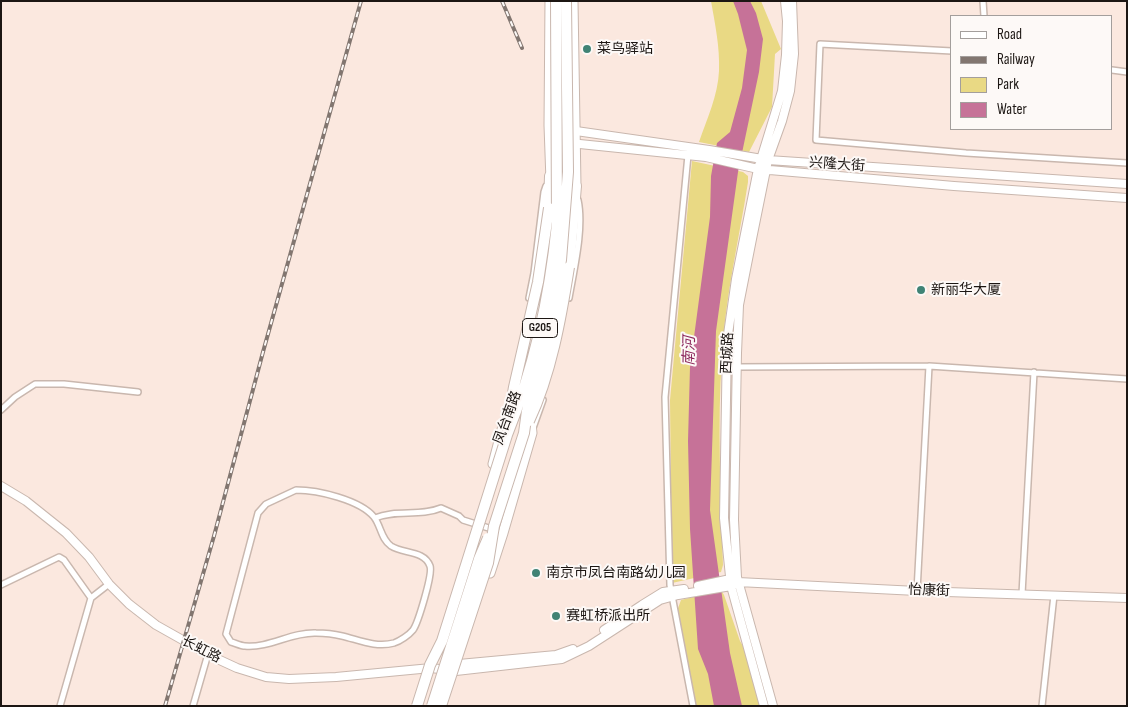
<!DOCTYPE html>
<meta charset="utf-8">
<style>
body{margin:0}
#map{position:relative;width:1128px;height:707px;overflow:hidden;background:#fbe8df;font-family:"Sofia Sans Condensed",sans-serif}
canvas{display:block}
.frame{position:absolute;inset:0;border:2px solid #1c1613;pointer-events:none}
.legend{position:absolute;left:950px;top:15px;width:162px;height:115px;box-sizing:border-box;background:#fdf9f7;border:1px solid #a39e9c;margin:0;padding:6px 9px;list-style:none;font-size:15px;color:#1c1613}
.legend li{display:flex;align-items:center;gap:10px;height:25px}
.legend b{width:25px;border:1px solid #a39e9c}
</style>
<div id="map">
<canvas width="1128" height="707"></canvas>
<div class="frame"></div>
<ul class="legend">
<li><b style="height:6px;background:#fff"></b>Road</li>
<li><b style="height:6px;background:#827670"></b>Railway</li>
<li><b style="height:14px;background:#e9d984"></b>Park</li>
<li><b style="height:14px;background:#c67298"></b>Water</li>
</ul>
</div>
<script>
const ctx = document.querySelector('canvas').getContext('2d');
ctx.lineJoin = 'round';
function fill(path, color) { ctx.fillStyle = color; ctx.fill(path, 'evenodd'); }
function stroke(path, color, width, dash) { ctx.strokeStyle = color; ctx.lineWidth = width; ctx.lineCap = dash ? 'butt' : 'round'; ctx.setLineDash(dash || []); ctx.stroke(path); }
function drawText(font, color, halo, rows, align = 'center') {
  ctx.font = font + ' "Sofia Sans Condensed","Noto Sans SC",sans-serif'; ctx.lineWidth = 4; ctx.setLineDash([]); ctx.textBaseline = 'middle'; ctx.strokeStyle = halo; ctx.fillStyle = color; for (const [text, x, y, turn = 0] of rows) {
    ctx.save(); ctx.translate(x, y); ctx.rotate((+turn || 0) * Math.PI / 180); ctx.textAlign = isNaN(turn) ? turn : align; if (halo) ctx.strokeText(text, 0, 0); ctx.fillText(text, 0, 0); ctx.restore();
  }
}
const green = new Path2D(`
 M711,1H761L781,49L775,54L772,107L749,152L699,142C707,119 718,95 719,71C720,47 715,24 711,1Z
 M692,161L743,172L748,176V182C739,240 725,297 722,356C717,425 721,495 723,565L721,572L672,583L670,400Z
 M721,590L724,595L740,641L773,696V706H696L677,611L681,600Z`);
const water = new Path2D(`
 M733,1H750L756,13L763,39L759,72L738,172L716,331L710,510L730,653L742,706H714L708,674L698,649L690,529L688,441L690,367L710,217L711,176L717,143L730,132L742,88L747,50L738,14Z`);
const street = new Path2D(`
 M983,1L984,16
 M952,51L820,44L816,140L966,153L1127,163
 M1112,70L1127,72
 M688,155L665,397L670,585L693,706
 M529,298L534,273L544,192L546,186
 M569,298C574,269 584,228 578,200
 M736,367L929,366L1127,379
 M1,410L15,397L35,384H64L138,392
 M533,428L543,400
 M296,490C318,490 360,500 374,517C381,526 381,539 391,546C403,554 424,550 430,566C433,574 418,623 413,630C409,635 400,641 394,643C376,648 359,640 342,636C334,634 324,633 316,633C291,632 270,648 245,646C241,646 235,643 231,642L226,634L258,513L266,504Z
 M375,518C396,509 420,517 441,508L459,516L463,520L495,530
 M1,585L59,557L64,560L91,598
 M917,591L929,366
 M1022,594L1034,372
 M60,706L91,598L109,584
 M193,706L208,654
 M1042,706L1054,595`);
const secondary = new Path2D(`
 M569,130L709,150L768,160L1127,184
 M570,143L706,157L758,169L954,186L1127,198
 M1,486L26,501L66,533L89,557L109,584L129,604L156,625L211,656L237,668L266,677L289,679L336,677L431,668L456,671L562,659L589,646L660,600L678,595L731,586L738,582L917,591L1127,598
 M698,586L735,578
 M604,630L642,605L663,592L684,589
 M459,664L556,655L573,649
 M764,706L731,586L724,518L727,341L736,279L758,169L782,91L786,55L787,21L785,1
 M773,706L737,577L734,520L737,353L739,305L752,239L768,160L782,121L790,91L794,54L792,1`);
const primary = new Path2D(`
 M550,1L549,125L551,181
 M573,1L576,186L574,191
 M522,378C534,331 545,286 549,238
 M493,464L503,426L510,416
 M490,573L503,533L532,433L530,414`);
const highway = new Path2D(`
 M549,208L550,176
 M569,267L576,186`);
const rail = new Path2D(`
 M502,1L522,48
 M165,706L214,536L263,352L361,1`);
const highwayBridge = new Path2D(`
 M529,421C551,374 561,318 569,267
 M508,423L514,387L538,282L549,208
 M417,706L430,665L442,641L507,435C534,368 550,295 557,224L556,1
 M432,706L479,559L488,538
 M441,706L488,563L494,526L524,433L527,411L548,331L555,295L561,260L568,172L566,1`);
const markers = [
 [587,49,5,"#408375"],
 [921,290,5,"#408375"],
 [536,573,5,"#408375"],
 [556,616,5,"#408375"]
];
const shields = [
 [540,328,35]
];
const shieldNames = [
 ["G205",540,328]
];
const poiNames = [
 ["菜鸟驿站",597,49],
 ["新丽华大厦",931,290],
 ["南京市凤台南路幼儿园",546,573],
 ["赛虹桥派出所",566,616]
];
const streetNames = [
 ["兴隆大街",837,165,4],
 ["西城路",728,353,-87],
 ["凤台南路",508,418,-70],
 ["怡康街",929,591,2],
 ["长虹路",201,650,27]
];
const waterNames = [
 ["南河",690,351,-89]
];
fill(green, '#e9d984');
fill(water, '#c67298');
stroke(street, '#c9b7ae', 8);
stroke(secondary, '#c9b7ae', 10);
stroke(primary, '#c9b7ae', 11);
stroke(highway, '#c9b7ae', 12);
stroke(street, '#fff', 5);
stroke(secondary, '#fff', 8);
stroke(primary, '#fff', 9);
stroke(highway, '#fff', 10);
stroke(rail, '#827670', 4);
stroke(rail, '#fdf9f7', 2, [5.5]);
stroke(highwayBridge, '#c9b7ae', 12, []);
stroke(highwayBridge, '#fff', 10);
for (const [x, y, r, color] of markers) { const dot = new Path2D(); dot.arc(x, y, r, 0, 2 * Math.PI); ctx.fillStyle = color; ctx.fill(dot); stroke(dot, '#fdf9f7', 2); }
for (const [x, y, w] of shields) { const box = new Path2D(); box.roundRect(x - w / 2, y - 9.5, w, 19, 4); ctx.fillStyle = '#fdf9f7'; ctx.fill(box); stroke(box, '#1c1613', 1); }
drawText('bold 12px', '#1c1613', null, shieldNames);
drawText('14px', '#1c1613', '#fdf9f7', poiNames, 'left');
drawText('14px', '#1c1613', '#fdf9f7', streetNames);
drawText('italic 15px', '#8b275b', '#fdf9f7', waterNames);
</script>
